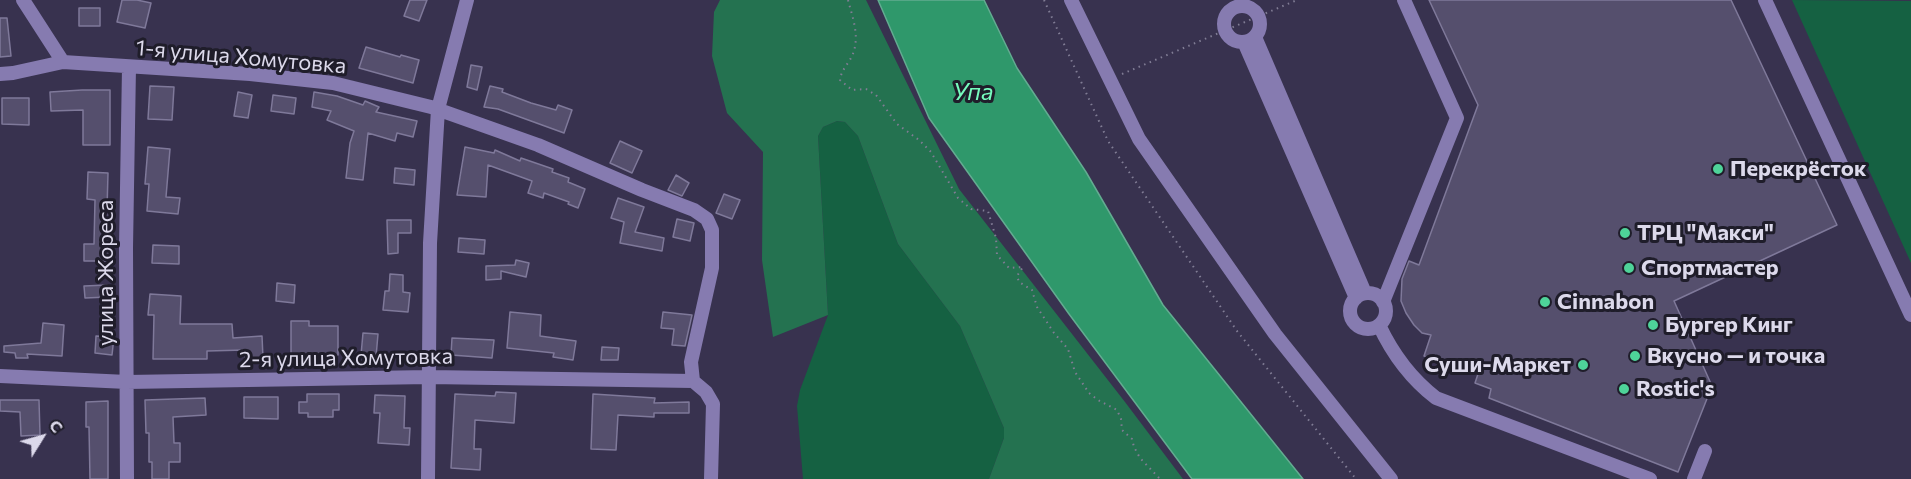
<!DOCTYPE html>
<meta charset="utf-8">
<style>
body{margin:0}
#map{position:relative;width:1911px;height:479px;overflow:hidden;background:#38324f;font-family:Commissioner,sans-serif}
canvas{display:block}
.north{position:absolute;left:12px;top:407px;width:60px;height:60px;-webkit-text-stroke:4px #1f1d2a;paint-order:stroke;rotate:53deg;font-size:16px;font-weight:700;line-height:24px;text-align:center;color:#dcd9eb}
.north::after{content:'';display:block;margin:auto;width:21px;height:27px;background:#dcd9eb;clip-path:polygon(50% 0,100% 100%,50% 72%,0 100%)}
</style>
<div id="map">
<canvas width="1911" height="479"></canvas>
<div class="north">С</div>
</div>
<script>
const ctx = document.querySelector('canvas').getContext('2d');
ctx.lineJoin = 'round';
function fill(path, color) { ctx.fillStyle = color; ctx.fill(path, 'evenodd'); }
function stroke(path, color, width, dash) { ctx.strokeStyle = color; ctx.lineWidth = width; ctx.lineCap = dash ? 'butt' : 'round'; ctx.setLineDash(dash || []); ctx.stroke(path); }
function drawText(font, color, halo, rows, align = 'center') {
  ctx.font = font + ' Commissioner,sans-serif'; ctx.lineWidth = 6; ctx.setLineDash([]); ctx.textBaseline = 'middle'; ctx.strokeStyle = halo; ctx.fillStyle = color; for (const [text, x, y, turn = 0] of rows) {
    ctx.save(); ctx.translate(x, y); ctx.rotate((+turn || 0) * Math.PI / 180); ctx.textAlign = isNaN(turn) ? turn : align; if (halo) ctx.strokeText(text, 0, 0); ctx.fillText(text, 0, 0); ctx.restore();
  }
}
const green = new Path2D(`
 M1792,0L1911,1V263Z
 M837,121L845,122L858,136L898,244L960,326L1004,428V438L989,479H803L797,406L800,390L828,315L818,136L823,127Z`);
const forest = new Path2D(`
 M720,0H866L959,189L1125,402L1183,479H989L1004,438V428L960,326L898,244L858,136L845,122L837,121L823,127L818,136L828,315L773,337L762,260L763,152L727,113L712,56L714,12Z`);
const water = new Path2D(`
 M878,0H984L1017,68L1086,172L1163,305L1303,479H1192L1069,314L929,118Z`);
const building = new Path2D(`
 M122,0H137L151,3L145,28L117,22Z
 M410,0H427L419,21L404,16Z
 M1429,0H1731L1837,225L1674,301L1712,386L1678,472L1489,398L1491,389L1475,383L1478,374L1424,356L1431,335L1422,333L1414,325L1406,313L1401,301L1402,279L1409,261L1419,265L1478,105Z
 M79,8H100V26H79Z
 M0,18H7L11,56L0,57Z
 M366,47L400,57L401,55L419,60L413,83L359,68Z
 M471,65L482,67L477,90L467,87Z
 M150,86L174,87L172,120L148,119Z
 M490,86L503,89L502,92L531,103L556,110L558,105L572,110L564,133L498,109L484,107Z
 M82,90H110V145H83V110L51,111L50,92Z
 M238,92L252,95L248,118L234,116Z
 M314,92L337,96L363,105L365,101L379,107L376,112L417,121L413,137L397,133L395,141L368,133L363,180L346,178L350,143L354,131L327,120L331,111L312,107Z
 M273,95L296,98L294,114L271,111Z
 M2,98H29V125L2,124Z
 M620,141L642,151L632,173L610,163Z
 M148,147L170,149L166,197L180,198L178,214L147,211L149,184H145Z
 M465,147L494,153L495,150L520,161L521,158L553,169L552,172L569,178L568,182L585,189L578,208L568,204L569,202L544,193L543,198L528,193L532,181L488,165L486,197L457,195Z
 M395,168L415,170L414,185L394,183Z
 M88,172L108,173L107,210H111L109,261H84V244H94L95,200L87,199Z
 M676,175L689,183L682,196L668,190Z
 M724,194L740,200L732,219L716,213Z
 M618,198L644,207L635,232L664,238L662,251L620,243L624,222L611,218Z
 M677,219L694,223L690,241L673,237Z
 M387,220H411V233H398V253L388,254Z
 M459,238L485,240L484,254L458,252Z
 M153,245L179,246V264L152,263Z
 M516,260L529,263L526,277L501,271V279L486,280V266L515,265Z
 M390,274L403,275V292L410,293L408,312L383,310L385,291H389Z
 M277,283L295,285L294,303L276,301Z
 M107,285L108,297L85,298L84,286Z
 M150,294L181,296L180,324H232L233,338L262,336L263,358L245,359V350L207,351V359H153L154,315H148Z
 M510,312L541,315L540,336L576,341L573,360L553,357L554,353L507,348Z
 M663,312L692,315L685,346L672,345L674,329L661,328Z
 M291,321H309V326H338V355L291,356Z
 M43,323L64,325L62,356L27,354L28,358H16L15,353L4,352V346L41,343Z
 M363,333L378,334L376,357L361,355Z
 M96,336L114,337L112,355L95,353Z
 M452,338L494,340L492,358L451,355Z
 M602,347L619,348L618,360H601Z
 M496,392L516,393L514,423L475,420L474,449H481L480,470L451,468L455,394L495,396Z
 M307,394H339V410H333V417H308V413H299V402H307Z
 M593,394L655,398L654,403L689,402V413H654V417L618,415L616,450L591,449Z
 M375,395L405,396L404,428H410L409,445L378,443L380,413H374Z
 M244,397H278V419L244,418Z
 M205,398L206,415L173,417L174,443H180V462H169V479H152V462H149V433H146L145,400Z
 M0,400H39L40,435L21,436L20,412L0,411Z
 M108,401V479H90L89,427H86V402Z`);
const path = new Path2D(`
 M848,0C853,19 861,39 851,58C847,65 841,71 840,80L852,90L866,89L876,95L897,124L919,140L931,152L958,198L971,209L988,211L996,238L997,255L1009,268L1023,267L1017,276L1019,282L1032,290L1037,307L1054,333L1068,349L1075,372L1089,393L1098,400L1117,410L1121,419L1122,430L1132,439L1134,447L1140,458L1160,479
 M1044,0L1108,141L1237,331L1356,479
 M1122,74L1297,0`);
const minor = new Path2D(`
 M23,0L63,62
 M1071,0L1139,139L1275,334L1391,479
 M1765,0L1911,315
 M1224 24a18 18 0 1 1 36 0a18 18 0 1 1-36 0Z
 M1255,37L1365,293
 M1244,42L1356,298
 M0,74L13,73L63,62L250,74L333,83L431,107L538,145L642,190L694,210L707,219L712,230V268L691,362L693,381L706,392L713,404L711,479
 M1350 311a18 18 0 1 1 36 0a18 18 0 1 1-36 0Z
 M1383,302L1457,118L1404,0
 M1379,325C1393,355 1410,378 1436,398L1650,479
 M0,376L127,382L429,377L693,381
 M127,479L126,248L129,67
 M428,479L430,243L438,109L467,0
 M1694,479L1705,451`);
const markers = [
 [1718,169,6,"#4ed399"],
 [1625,233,6,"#4ed399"],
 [1629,268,6,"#4ed399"],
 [1545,302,6,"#4ed399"],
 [1653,325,6,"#4ed399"],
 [1635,356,6,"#4ed399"],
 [1583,365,6,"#4ed399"],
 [1624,389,6,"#4ed399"]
];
const streetNames = [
 ["1-я улица Хомутовка",241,57,5],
 ["улица Жореса",106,273,-90],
 ["2-я улица Хомутовка",346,358,-1]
];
const poiNames = [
 ["Перекрёсток",1730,169],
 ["ТРЦ \"Макси\"",1637,233],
 ["Спортмастер",1641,268],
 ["Cinnabon",1557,302],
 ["Бургер Кинг",1665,325],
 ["Вкусно — и точка",1647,356],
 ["Суши-Маркет",1571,365,"right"],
 ["Rostic's",1636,389]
];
const waterNames = [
 ["Упа",973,92]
];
fill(green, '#156142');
fill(forest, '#247250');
fill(water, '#2f986b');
stroke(water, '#63ac91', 1.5);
fill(building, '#554f6d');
stroke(building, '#7f799a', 1.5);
stroke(path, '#817d95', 2, [1.5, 4.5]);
stroke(minor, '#867bb0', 14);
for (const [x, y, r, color] of markers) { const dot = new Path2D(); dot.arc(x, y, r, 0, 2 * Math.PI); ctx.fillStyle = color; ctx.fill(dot); stroke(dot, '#1f1d2a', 2); }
drawText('22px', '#dcd9eb', '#1f1d2a', streetNames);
drawText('bold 22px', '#dcd9eb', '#1f1d2a', poiNames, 'left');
drawText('italic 24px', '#77fcbe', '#1f1d2a', waterNames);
</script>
